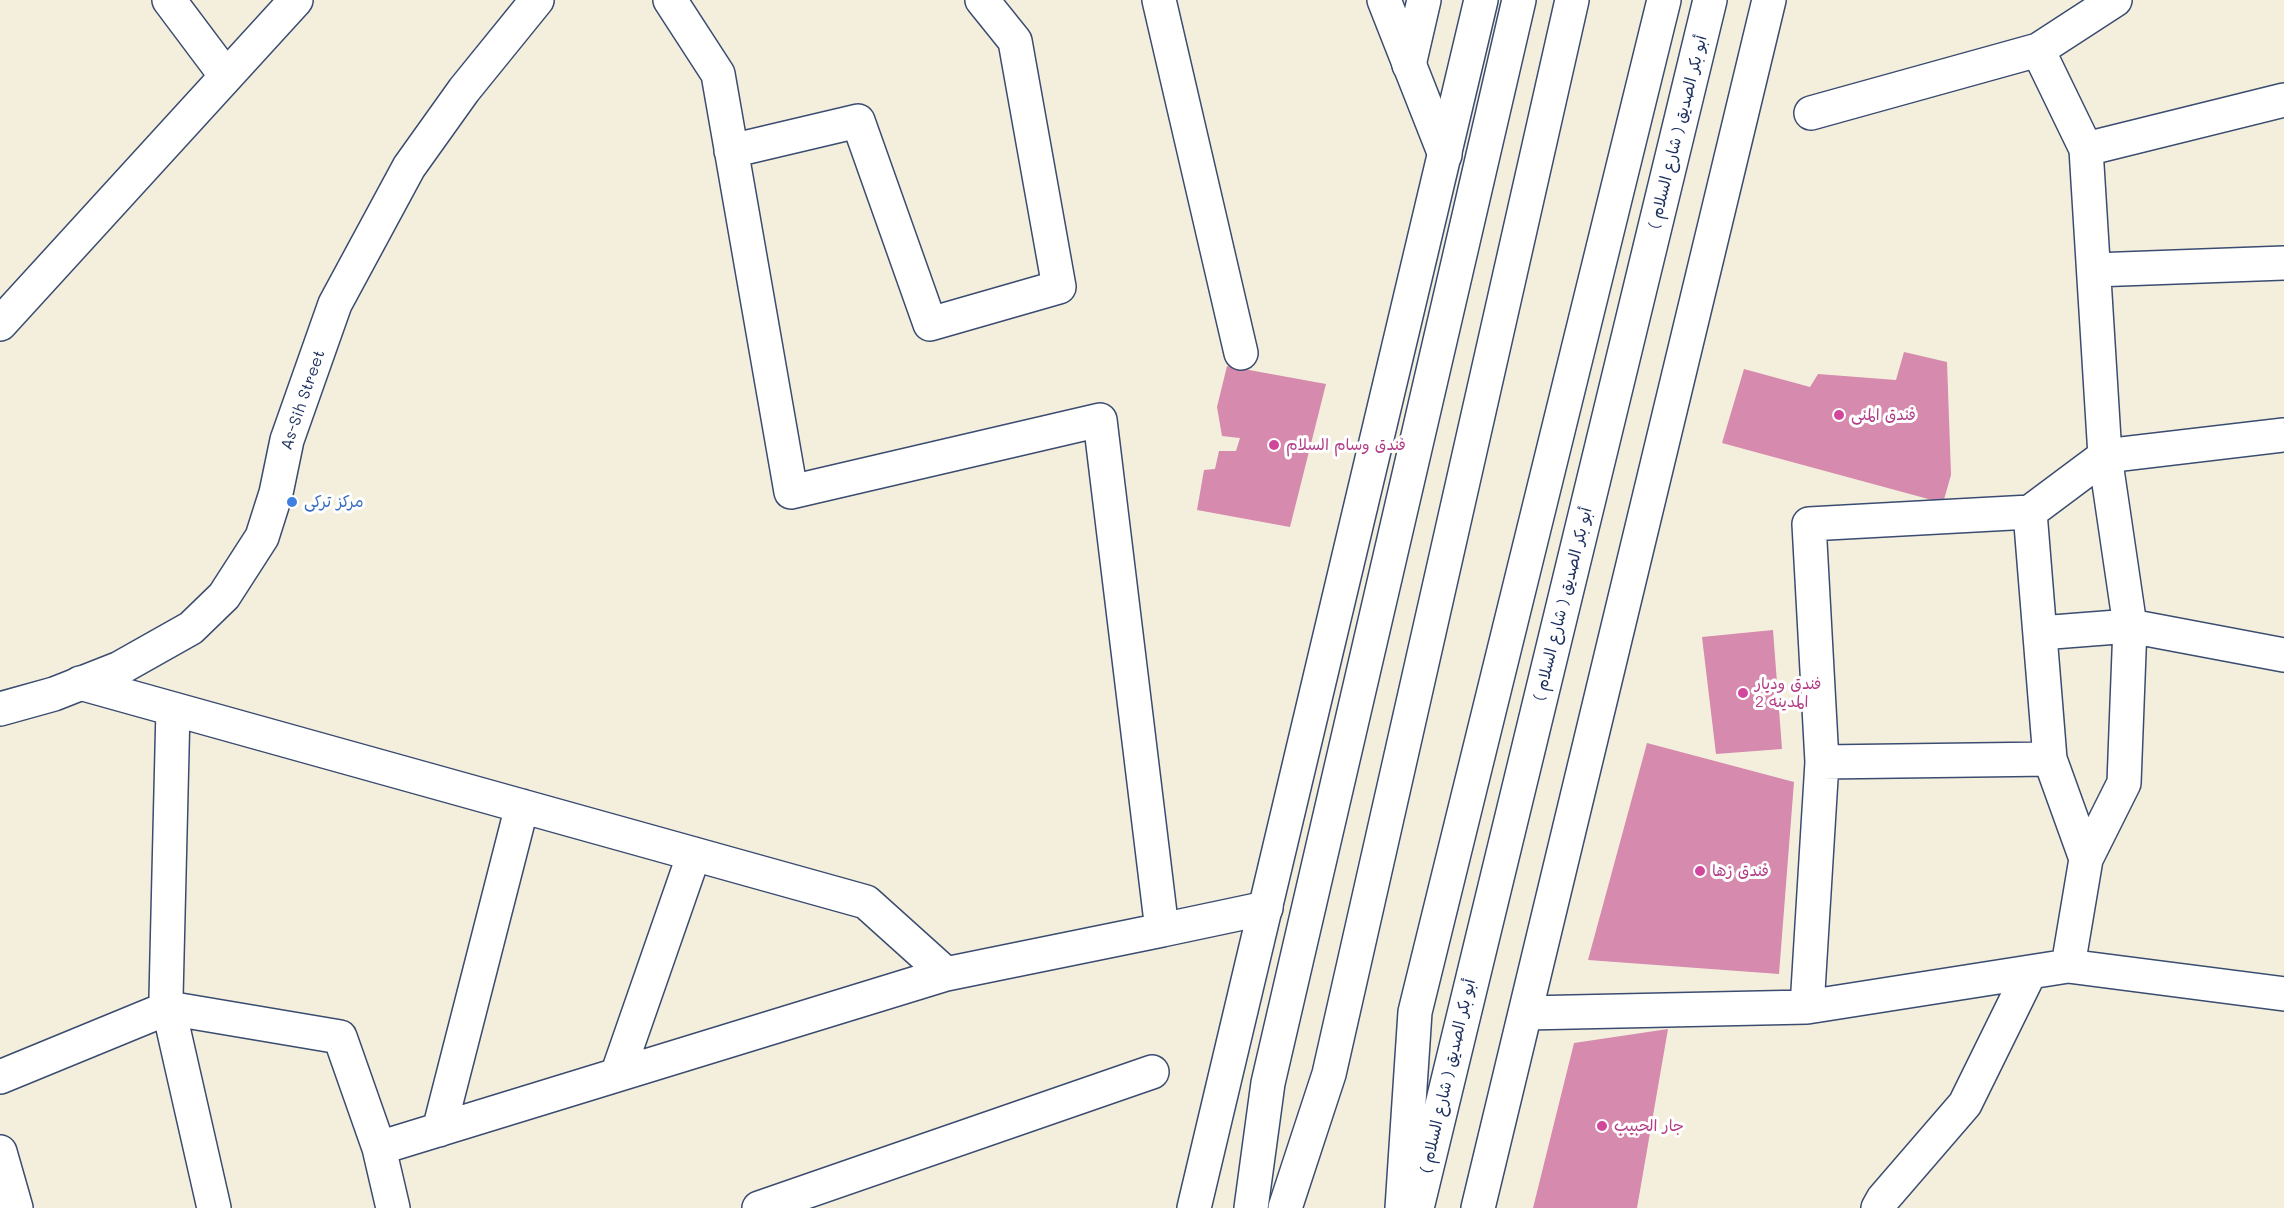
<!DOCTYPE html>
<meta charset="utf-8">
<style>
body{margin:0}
canvas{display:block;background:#f3efdc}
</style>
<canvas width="2284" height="1208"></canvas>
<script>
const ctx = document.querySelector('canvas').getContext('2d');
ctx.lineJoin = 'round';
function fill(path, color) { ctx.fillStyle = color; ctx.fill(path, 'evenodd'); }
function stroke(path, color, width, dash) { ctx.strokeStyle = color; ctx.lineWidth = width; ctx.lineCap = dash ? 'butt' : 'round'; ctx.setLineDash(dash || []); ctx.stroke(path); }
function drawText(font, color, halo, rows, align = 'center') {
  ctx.font = font + ' Mali,"Playpen Sans Arabic",sans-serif'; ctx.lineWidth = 6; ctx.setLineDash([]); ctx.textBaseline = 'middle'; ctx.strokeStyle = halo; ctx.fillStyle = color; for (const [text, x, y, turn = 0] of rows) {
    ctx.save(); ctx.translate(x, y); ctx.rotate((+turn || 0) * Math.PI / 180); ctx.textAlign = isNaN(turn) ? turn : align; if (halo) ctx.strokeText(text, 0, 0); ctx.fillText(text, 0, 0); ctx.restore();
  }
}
const building = new Path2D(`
 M1904,352L1947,362L1951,475L1943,503L1722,443L1744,369L1810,387L1818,374L1896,380Z
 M1227,366L1326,384L1290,527L1197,510L1204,470L1215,469L1219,451H1236L1240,438L1222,436L1217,407Z
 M1773,630L1782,749L1716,754L1702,637Z
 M1647,743L1794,782L1779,974L1588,960Z
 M1668,1029L1637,1208H1533L1574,1043Z`);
const pedestrian = new Path2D(`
 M1409,65L1424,0`);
const minor = new Path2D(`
 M169,0L226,76
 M670,0L718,74L791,492L1100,420L1162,930L946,974
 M1159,0L1241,353
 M1384,0L1445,155
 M2038,50L2086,149L2105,456L2130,626L2124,783L2086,859L2068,966
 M1811,113L2038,50L2115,0
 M2086,149L2284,100
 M731,151L858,121L930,324L1059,287L1015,41L982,0
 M2094,270L2284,263
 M2030,512L2050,759L2086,859
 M2040,633L2130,626L2284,655
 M80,683L866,902L946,974L379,1148L393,1208
 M173,709L166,997L214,1208
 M1822,762L2050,759
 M1162,930L1266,908
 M1807,1007L1822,762L1809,524L2030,512L2105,456L2284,435
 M1526,1013L1807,1007L2068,966L2284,994
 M617,1075L694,854
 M0,1077L168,1008L340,1037L379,1148
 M439,1130L522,806
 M0,1152L16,1208
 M759,1208L1152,1072
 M1878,1208L1883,1199L1965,1104L2030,972`);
const secondary = new Path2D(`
 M0,324L296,0
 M0,709L54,694L120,668L191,628L224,596L262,537L276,493L287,440L335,304L409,167L464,90L537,0
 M1285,1208L1329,1074L1572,0
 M1402,1208L1415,1012L1664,0
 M1478,1208L1769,0`);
const primary = new Path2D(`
 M1194,1208L1481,0`);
const motorway = new Path2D(`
 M1251,1208L1268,1083L1519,0
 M1417,1208L1710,0`);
const markers = [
 [1839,415,6,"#d1479c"],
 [1274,445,6,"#d1479c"],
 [292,502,6,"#3f7fe0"],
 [1743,693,6,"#d1479c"],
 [1700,871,6,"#d1479c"],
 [1602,1126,6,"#d1479c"]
];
const streetNames = [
 ["( شارع السلام ) أبو بكر الصديق",1678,132,-76],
 ["As-Sih Street",303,400,-71],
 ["( شارع السلام ) أبو بكر الصديق",1563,604,-76],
 ["( شارع السلام ) أبو بكر الصديق",1448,1076,-77]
];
const hotelNames = [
 ["فندق المنى",1851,415],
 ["فندق وسام السلام",1286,445],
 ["فندق وديار",1755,684],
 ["المدينه 2",1755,702],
 ["فندق زها",1712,871],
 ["جار الحبيب",1614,1126]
];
const shopNames = [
 ["مركز تركى",304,502]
];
fill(building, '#d68aad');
stroke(pedestrian, '#3b4c71', 36);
stroke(minor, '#3b4c71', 36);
stroke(secondary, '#3b4c71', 36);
stroke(primary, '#3b4c71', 36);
stroke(motorway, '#3b4c71', 36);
stroke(pedestrian, '#fff', 33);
stroke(minor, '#fff', 33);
stroke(secondary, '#fff', 33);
stroke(primary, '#fff', 33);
stroke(motorway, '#fff', 33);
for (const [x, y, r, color] of markers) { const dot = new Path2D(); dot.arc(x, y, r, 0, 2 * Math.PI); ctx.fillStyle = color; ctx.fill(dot); stroke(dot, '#fff', 2); }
drawText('16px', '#1b2f5e', '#fff', streetNames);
drawText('16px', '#b23c85', '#fff', hotelNames, 'left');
drawText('16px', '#366cbe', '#fff', shopNames, 'left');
</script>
